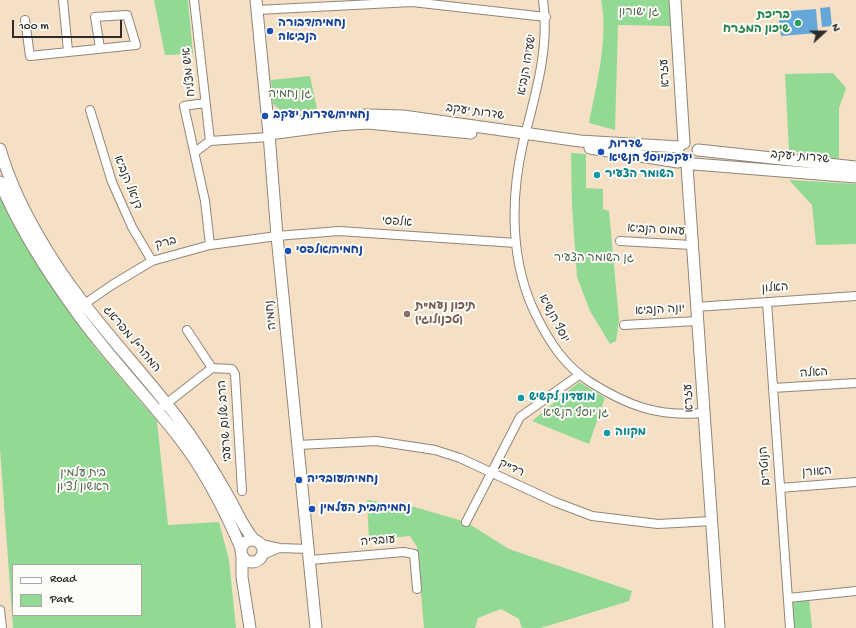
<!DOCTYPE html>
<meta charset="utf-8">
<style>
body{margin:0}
#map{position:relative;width:856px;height:628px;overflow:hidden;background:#f5e0c6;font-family:"Gochi Hand",sans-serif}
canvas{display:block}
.legend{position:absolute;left:12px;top:564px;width:130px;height:52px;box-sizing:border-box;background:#fdfcf7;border:1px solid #a9a8a5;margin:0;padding:5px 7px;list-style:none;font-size:12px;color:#2b2b2b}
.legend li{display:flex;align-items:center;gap:8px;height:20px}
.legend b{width:20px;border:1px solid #a9a8a5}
.north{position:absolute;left:804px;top:12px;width:40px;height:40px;-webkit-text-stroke:3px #fdfcf7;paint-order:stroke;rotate:69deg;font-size:11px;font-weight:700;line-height:16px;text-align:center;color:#2b2b2b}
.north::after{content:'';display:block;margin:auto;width:14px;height:18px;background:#2b2b2b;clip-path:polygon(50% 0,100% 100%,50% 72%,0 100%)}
.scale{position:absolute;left:12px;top:20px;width:110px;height:18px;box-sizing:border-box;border:2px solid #2b2b2b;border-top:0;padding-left:5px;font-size:12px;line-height:14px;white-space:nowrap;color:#2b2b2b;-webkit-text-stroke:3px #fdfcf7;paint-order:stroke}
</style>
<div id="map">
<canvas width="856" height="628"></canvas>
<ul class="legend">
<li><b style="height:5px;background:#fff"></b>Road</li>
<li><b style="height:11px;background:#92da94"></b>Park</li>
</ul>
<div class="north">N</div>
<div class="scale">100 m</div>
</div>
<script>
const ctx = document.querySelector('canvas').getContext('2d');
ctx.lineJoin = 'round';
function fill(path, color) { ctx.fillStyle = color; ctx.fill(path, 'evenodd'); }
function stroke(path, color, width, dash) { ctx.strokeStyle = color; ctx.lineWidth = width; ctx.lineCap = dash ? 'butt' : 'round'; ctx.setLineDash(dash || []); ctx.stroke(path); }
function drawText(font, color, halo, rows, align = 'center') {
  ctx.font = font + ' "Gochi Hand","Playpen Sans Hebrew",sans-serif'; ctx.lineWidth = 4; ctx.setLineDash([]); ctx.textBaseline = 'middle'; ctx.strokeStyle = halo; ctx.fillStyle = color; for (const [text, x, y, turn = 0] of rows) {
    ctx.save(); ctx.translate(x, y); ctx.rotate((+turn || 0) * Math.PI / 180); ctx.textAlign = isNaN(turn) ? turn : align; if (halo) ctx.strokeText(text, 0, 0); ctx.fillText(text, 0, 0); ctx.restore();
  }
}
const green = new Path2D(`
 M154,0H188L193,54L165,55Z
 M601,0H669L671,26L618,25L615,130L589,123C596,87 609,36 601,0Z
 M833,73L846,88L839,108V159L789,151L785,74Z
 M310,76L317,109L284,113L273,104L271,80Z
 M571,153L586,154V188L603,189V209L609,211L619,320L616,341L610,344L590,311L577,277L572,207Z
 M789,180L856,184V244L816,245L812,205Z
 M0,188L38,265L96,349L157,421L168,525L219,522L229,560L236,628H13L0,449ZM13,565H141V615H13Z
 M579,382L605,398L589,444L532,421Z
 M367,500L411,506L466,522L509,549L632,591L629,601L541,628H522L519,619L501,609L478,618L475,628H424L417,547L410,536L369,540Z
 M809,598L812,628H794L791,600Z`);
const water = new Path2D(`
 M830,7L832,26L822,27L820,8Z
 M816,9L818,33L781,36L778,12Z`);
const street = new Path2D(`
 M63,0L68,51
 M194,0L210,141
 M543,0C550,49 535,95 523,143C510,200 510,264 537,317C550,343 565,366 590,382C628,406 658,417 704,413
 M257,10L412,2L546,17
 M25,20L30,56L136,45L127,15L95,17L100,48
 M205,103L184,106L205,201L210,245
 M90,110L112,182L132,227L152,261
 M195,152L210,141L269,137
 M620,241L692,245
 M767,302L790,628
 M80,307L112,285L152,261L210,245L277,236L339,231L516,243
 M696,307L856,296
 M624,325L697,321
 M187,330L212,368
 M773,388L856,383
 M157,411L212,368L232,369L235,374L242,491
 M298,445L376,441L435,450L460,458L555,502L592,516L658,524L712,521
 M780,488L856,482
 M466,522L520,417L579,375
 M261,544L280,548L309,549
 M263,555L279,548
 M310,560L404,552L414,554L417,589
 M788,598L856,591
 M0,610L2,628`);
const secondary = new Path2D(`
 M256,0L269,134L277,236L316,628
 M675,0L684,143
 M268,125L367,115L403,116L580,141L679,147
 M269,134L337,125L368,123L471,133
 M590,148L678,162
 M0,149C15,202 51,262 85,305C115,344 148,379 177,417C196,442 213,469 228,496C238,513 241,524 254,540
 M698,150L856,167
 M694,164L856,177
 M687,166L719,628
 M0,182C19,228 46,270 75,310C106,354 144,393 177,435C204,469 224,508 241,548
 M241 551a11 11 0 1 1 22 0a11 11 0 1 1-22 0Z
 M242,555V577L250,628`);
const markers = [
 [798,23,4,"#2e9e5b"],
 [270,31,4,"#1a4fb4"],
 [265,116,4,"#1a4fb4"],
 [601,152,4,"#1a4fb4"],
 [597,175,4,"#0f9aa8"],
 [288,251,4,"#1a4fb4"],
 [407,314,4,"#8d6e63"],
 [521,398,4,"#0f9aa8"],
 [607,433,4,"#0f9aa8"],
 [299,480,4,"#1a4fb4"],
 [312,509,4,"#1a4fb4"]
];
const parkNames = [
 ["גן ישורון",639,13],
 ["גן נחמיה",290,95],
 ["גן השומר הצעיר",594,259],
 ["גן יוסף הנשיא",576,414],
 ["בית עלמין",83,474],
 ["ראשון לציון",83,488]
];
const leisureNames = [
 ["בריכת",790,16],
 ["שיכון המזרח",790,30]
];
const transitNames = [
 ["נחמיה/דבורה",278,24],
 ["הנביאה",278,38],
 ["נחמיה/שדרות יעקב",273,116],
 ["שדרות",609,145],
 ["יעקב/יוסף הנשיא",609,159],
 ["נחמיה/אלפסי",296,251],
 ["נחמיה/עובדיה",307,480],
 ["נחמיה/בית העלמין",320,509]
];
const streetNames = [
 ["ישעיהו הנביא",528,65,-80],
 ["איש מצליח",190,72,-96],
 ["עזרא",666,73,-94],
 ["שדרות יעקב",475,113,8],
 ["שדרות יעקב",800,158,5],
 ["דניאל הנביא",127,183,68],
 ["אלפסי",397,223,4],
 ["עמוס הנביא",656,231,3],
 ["ברק",166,244,-15],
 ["האלון",775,289,-4],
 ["יונה הנביא",660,311,-3],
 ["נחמיה",272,315,-96],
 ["יוסף הנשיא",553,319,62],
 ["המהר\"ל מפראג",131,340,50],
 ["האלה",814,374,-4],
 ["עזרא",690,398,-94],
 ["הרב שלום שרעבי",226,421,-94],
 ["הנוטרים",766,466,-94],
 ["רד\"ק",511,469,25],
 ["האורן",817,473,-4],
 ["עובדיה",378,542,-5]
];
const cultureNames = [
 ["השומר הצעיר",605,175],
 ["מועדון לקשיש",529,398],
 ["מקווה",615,433]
];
const educationNames = [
 ["תיכון נעמ\"ת",415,307],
 ["(טכנולוגי)",415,321]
];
fill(green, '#92da94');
fill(water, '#64a7d8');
stroke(street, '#908678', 10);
stroke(secondary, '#908678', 13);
stroke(street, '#fff', 8);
stroke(secondary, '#fff', 11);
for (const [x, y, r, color] of markers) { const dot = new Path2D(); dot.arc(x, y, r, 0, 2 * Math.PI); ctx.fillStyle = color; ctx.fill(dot); stroke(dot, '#fdfcf7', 1.5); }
drawText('12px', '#4a604a', '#fdfcf7', parkNames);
drawText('bold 12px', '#27864d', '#fdfcf7', leisureNames, 'right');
drawText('bold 12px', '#164399', '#fdfcf7', transitNames, 'left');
drawText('12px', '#2b2b2b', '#fdfcf7', streetNames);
drawText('bold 12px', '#0d838f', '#fdfcf7', cultureNames, 'left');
drawText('bold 12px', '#785e54', '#fdfcf7', educationNames, 'left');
</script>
